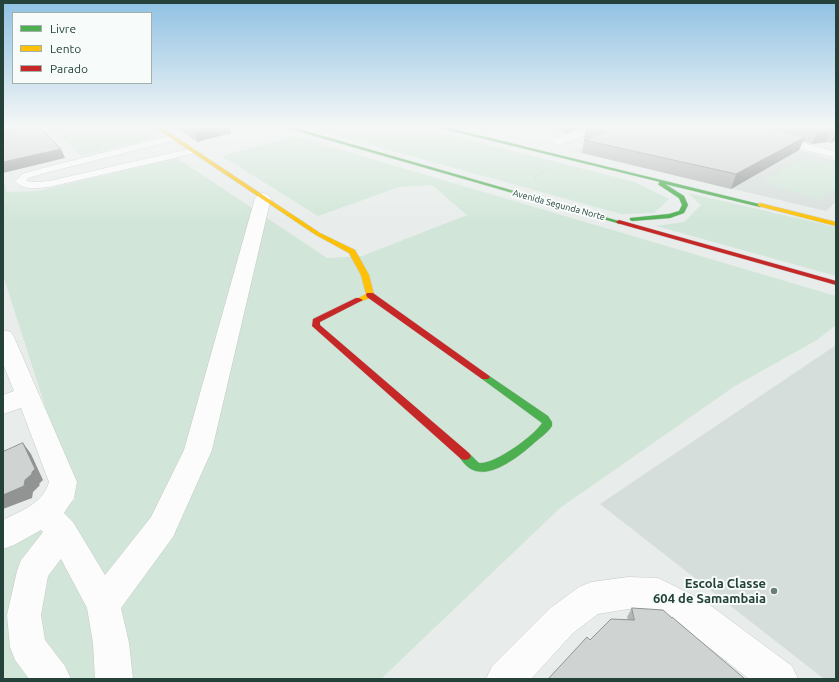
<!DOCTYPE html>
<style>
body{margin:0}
#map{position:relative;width:839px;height:682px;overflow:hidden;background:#e8edeb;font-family:Ubuntu,sans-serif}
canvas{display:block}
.frame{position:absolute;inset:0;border:4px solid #24423a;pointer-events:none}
.legend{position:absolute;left:12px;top:12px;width:140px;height:72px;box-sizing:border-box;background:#f7fbf9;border:1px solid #a3b1ad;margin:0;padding:5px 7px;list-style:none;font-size:12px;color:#24423a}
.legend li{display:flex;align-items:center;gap:8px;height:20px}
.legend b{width:20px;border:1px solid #a3b1ad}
</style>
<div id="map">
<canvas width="839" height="682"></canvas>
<div class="frame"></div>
<ul class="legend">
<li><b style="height:5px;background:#4caf50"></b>Livre</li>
<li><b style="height:5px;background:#ffc107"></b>Lento</li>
<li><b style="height:5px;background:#c62828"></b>Parado</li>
</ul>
</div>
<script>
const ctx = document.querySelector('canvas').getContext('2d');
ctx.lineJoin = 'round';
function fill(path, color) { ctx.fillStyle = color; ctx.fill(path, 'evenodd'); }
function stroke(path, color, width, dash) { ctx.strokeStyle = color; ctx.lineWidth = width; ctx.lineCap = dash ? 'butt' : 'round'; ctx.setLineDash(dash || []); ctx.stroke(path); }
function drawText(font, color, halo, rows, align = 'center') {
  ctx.font = font + ' Ubuntu,sans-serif'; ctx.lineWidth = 4; ctx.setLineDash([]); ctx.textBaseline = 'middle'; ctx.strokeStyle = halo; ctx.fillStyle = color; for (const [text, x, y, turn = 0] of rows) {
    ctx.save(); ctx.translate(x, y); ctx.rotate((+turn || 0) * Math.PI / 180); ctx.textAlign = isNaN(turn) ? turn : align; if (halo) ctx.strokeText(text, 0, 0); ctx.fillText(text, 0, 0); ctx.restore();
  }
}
const built = new Path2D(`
 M644,126H715L836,161V202L826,211L573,151Z
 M836,345V679H824L600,504Z`);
const green = new Path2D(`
 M49,126H139L156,138L81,156Z
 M302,126H414L635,182L669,199L654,213L621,214Z
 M294,136L836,296V325L817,340L735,386L560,508L381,679H3V538L75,500L3,275V178L7,192L38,191L177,158L327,258L362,256L467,215L432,185L399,187L318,216L222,156Z
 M805,158L836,166V189L819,200L762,181Z
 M688,193L836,227V276L656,226L684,222L701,205Z`);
const path = new Path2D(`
 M535,178L545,170`);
const lane = new Path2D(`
 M173,135L176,136L177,138L176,140L45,173L28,178L26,181L34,182L49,181L193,148L197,151L196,153L49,187C38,188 23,191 15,181L22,174L39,169Z`);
const street = new Path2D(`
 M589,126H607L605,129L563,144H555L553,141L555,138Z
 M723,126H743L833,151L836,150V158L725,129Z
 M263,193L268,195L271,198L212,450L173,537L121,608L129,643L133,679H95L93,643L87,608L61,559L48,576L41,615L45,640L65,666L71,679H29L15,660L10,647L7,615L17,571L21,560L43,532L41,530L14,545L3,549V520C22,510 43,504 49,482L21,408L3,414V395L14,391L3,364V330L11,332L14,337L77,482L74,498L64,513L73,522L105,575L151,517L184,450L255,198L258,195Z
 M628,577L658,578L703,600L792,666L798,679H749L679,624L654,610L628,609L598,614L573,633L531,679H486L492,666L549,609L579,587L591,582Z`);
const fast = new Path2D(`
 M280,126H288L622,222L619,224L617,223Z
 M432,126H441L763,205L760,207L665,184L684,196L688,205L684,213L670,218L632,221L630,220V218L669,214L679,211L682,205L679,198L659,185L658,184L660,182Z
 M485,374L488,375L548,416L552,422V426C548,433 538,439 532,445C513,461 477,490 459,456L461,453C469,450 473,458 479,463C494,465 535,435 542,423L482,379L480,377L482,375Z`);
const slow = new Path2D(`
 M153,126H159L320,233L355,250L369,275L374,295L373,297L359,302L355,300L366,294L361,275L349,253L316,235Z
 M760,203L836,222V226L758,206V204Z`);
const jam = new Path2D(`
 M619,220L836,281V285L617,223L616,222Z
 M367,293H373L488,375L490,377L488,379H482L367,297L366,295Z
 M356,298H359L363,300L320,322V325L469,453L471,456L469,459L465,460L461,459L312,326L313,319Z`);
const wall = new Path2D(`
 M173,126H230L231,133L197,142Z
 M546,126H584L566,133Z
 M586,126H836V140L831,143L826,142L812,144L803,141L799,150L731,189L582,153L584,140L586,139L584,138Z
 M632,608L745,679L590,640L628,620L627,617Z`);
const shadedWall = new Path2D(`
 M205,126H230L231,133L197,142L194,129Z
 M567,126H584L566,133Z
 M832,129L826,142L812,144L818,131Z
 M836,131V140L831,143Z
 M805,137L799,150L731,189L736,174Z
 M61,149L65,158L3,173V162Z
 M23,443L31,454L43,480L39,484L40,485L33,492L32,498L3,509V495Z`);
const building = new Path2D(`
 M29,126H39L61,149L3,162V131Z
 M189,126H205L194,129Z
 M588,126H762L805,137L736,174L584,140L605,131Z
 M800,126H836V130L832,129L818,131Z
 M23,443L35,469L32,472V474L25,480L24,486L3,495V452Z
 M632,608L663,610L672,618V617L745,679H548L587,637L590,640L611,619L634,620Z`);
const markers = [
 [774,591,4,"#697e78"]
];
const farStreetnames = [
 ["Avenida Segunda Norte",559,205,15]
];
const nearPoinames = [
 ["Escola Classe",766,584],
 ["604 de Samambaia",766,599]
];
fill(built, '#d6dedb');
fill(green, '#d1e6d8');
stroke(lane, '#c5cac8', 1);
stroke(street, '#c5cac8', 1);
stroke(fast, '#c3cbc8', 1);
stroke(slow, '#c3cbc8', 1);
stroke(jam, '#c3cbc8', 1);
stroke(path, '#c3ccca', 1.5, [1, 2]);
fill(lane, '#fcfcfc');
fill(street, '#fcfcfc');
fill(fast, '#4caf50');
fill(slow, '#ffc107');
fill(jam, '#c62828');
fill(wall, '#b2b6b5');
fill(shadedWall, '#919493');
fill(building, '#cfd4d2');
stroke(building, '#919493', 1);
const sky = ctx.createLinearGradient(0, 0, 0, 222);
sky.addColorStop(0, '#8fc1e3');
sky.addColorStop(0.57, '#f5f7f6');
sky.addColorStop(1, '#f5f7f600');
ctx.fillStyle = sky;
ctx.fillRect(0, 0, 839, 222);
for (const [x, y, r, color] of markers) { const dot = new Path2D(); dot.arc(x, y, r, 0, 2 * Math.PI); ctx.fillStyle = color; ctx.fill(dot); stroke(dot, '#f7fbf9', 1.5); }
drawText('9px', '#24423a', '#f7fbf9', farStreetnames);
drawText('bold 13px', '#24423a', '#f7fbf9', nearPoinames, 'right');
</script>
